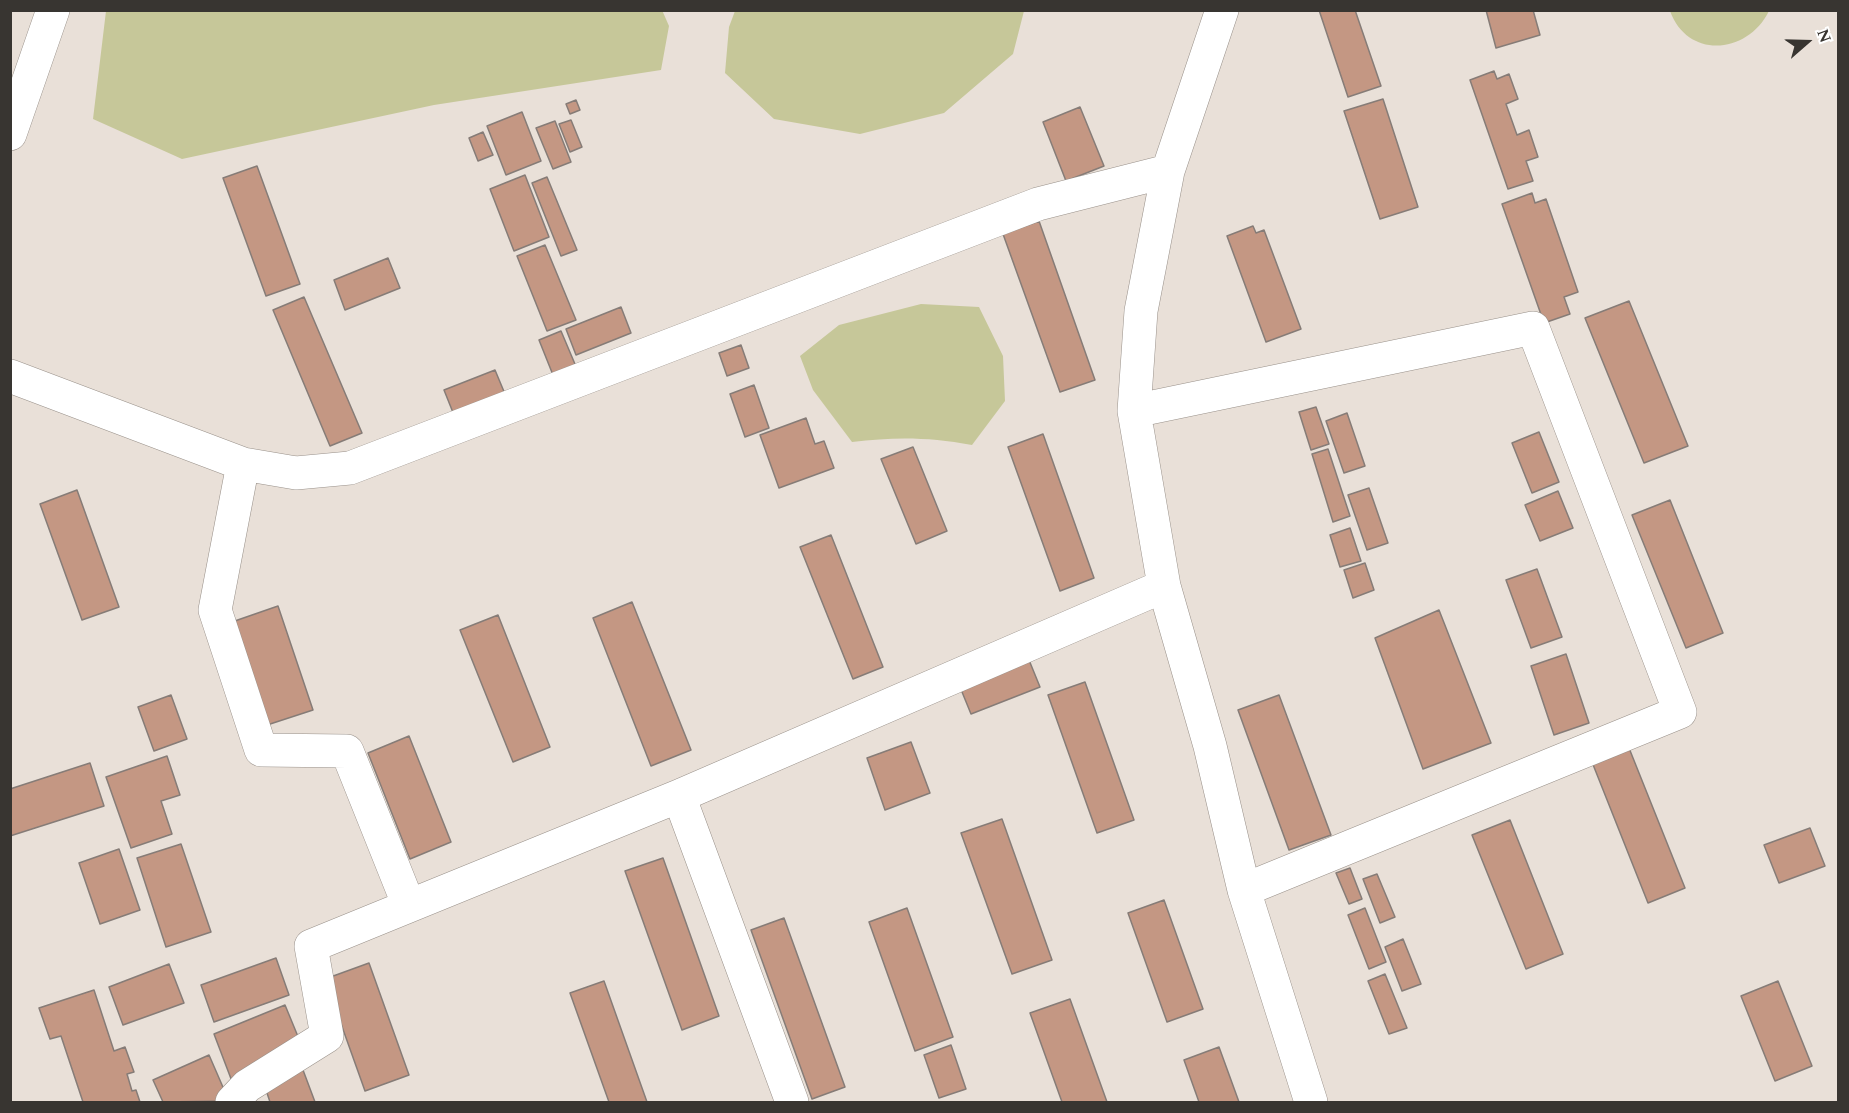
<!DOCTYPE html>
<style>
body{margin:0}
#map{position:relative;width:1849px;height:1113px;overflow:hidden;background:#e9e0d8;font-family:Spectral,serif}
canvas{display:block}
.frame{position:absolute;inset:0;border:12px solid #383531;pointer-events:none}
.north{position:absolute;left:1777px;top:12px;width:60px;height:60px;-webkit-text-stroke:4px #fff;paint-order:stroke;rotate:70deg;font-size:16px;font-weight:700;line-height:24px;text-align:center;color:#383531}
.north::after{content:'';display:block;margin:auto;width:21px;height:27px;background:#383531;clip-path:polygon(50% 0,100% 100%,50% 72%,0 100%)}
</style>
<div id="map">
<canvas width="1849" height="1113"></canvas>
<div class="frame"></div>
<div class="north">N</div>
</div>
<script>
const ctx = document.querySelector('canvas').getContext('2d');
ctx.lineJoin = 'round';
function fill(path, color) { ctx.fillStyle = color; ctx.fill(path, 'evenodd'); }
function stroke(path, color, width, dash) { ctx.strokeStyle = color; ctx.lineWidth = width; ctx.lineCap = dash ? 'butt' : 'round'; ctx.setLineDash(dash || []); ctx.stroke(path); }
const water = new Path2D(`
 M662,10L669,26L661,70L434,105L182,159L93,119L106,11Z
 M735,11V10L1024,11L1013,54L944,113L860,134L774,119L725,73L729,27Z
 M1670,11V10L1769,11C1748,54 1688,60 1670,11Z
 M921,304L979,307L1003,356L1005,401L972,445C928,437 895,437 852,442L813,390L800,356L839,325Z`);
const building = new Path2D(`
 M1319,10H1355L1381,86L1348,97Z
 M1486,10H1533L1540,35L1496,48Z
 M1494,71L1497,79L1509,74L1518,99L1506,104L1517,135L1529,130L1538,157L1526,161L1533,181L1508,189L1470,80Z
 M1383,99L1418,207L1380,219L1344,111Z
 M576,100L580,110L570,114L566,104Z
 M1080,107L1104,166L1066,181L1043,122Z
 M522,112L541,161L506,175L487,126Z
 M571,120L582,147L570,152L559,124Z
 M555,121L571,162L553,169L536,128Z
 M483,132L493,155L478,161L469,138Z
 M257,166L300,284L266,296L223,178Z
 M525,175L549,237L514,251L490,189Z
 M547,177L577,250L561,256L532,183Z
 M1532,193L1535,203L1546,199L1578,292L1564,297L1570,314L1544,323L1502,204Z
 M1039,221L1095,380L1060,392L1003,234Z
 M1253,226L1256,233L1264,230L1301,329L1266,342L1227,236Z
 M545,245L576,320L547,331L517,256Z
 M388,258L400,288L345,310L334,280Z
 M304,297L362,433L330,446L273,310Z
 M1629,301L1688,446L1644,463L1585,318Z
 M621,307L631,333L576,355L566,329Z
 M561,331L580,376L557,385L539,340Z
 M741,345L749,368L727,376L719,353Z
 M495,370L505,394L454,415L444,390Z
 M754,385L769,428L745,437L730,394Z
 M1316,407L1329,444L1311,450L1299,412Z
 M1347,413L1365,466L1344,473L1326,421Z
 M806,418L815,444L824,441L834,468L779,488L760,435Z
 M1539,432L1559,482L1532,493L1512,443Z
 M1043,434L1094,578L1060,591L1008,447Z
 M913,447L947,531L916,544L881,459Z
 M1328,449L1350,516L1333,522L1312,454Z
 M1369,488L1388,543L1367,550L1348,495Z
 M77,490L119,607L82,620L40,504Z
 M1558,491L1573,528L1540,541L1525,505Z
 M1670,500L1723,633L1686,648L1632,515Z
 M1350,528L1361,561L1340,567L1330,535Z
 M831,535L883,667L853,679L800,547Z
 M1365,563L1374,590L1353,598L1344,570Z
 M1537,569L1562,637L1531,648L1506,580Z
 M632,602L691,750L651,766L593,618Z
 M278,606L313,710L264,726L229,623Z
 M1439,610L1491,743L1423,769L1375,638Z
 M498,615L550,747L513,762L460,630Z
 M1566,654L1589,723L1554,735L1531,666Z
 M1029,660L1040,687L971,714L960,687Z
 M1085,682L1134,820L1097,833L1048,695Z
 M171,695L187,739L154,751L138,707Z
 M1279,695L1331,835L1289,850L1238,710Z
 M409,736L451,842L410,859L368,753Z
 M911,742L930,793L885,810L867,758Z
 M1629,748L1685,888L1648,903L1592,762Z
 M167,756L180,795L161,801L172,834L131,848L106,777Z
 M90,763L104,806L10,836V789Z
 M1002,819L1052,960L1012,974L961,833Z
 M1510,820L1563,954L1526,969L1472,835Z
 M1810,828L1825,866L1779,883L1764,845Z
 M181,844L211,932L166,947L137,858Z
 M119,849L140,910L100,924L79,863Z
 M663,858L719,1016L682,1030L625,871Z
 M1350,868L1362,899L1349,904L1336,873Z
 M1377,874L1395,917L1380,923L1363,879Z
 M1164,900L1203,1009L1167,1022L1128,913Z
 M907,908L953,1037L915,1051L869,922Z
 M1365,908L1386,962L1369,969L1348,915Z
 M784,918L845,1087L812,1099L751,930Z
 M1403,939L1421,984L1402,991L1385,947Z
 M276,958L289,995L214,1022L201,985Z
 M369,963L409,1075L365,1091L325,979Z
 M169,964L184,1003L123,1025L109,987Z
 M1385,974L1407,1028L1389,1034L1368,981Z
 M604,981L647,1102H609L570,993Z
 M1778,981L1812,1066L1775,1081L1741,996Z
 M94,990L114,1051L125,1047L134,1072L127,1074L132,1091L136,1090L140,1102H83L61,1036L50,1039L39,1008Z
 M1070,999L1107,1102H1062L1030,1013Z
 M285,1005L299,1039L233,1084L214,1034Z
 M951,1045L966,1089L939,1098L924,1055Z
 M1219,1047L1239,1102H1199L1184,1060Z
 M209,1055L229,1101L163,1102L153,1080Z
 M303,1070L315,1102H270L264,1084Z`);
const minor = new Path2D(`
 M1222,10L1168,171L1141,311L1134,411L1164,586L1210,746L1244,890L1311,1102
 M10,134L53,10
 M10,376L243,464L215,610L261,750L347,751L409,906L311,946L327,1036L247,1086L232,1102
 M1134,411L1533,328L1680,712L1244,890
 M243,464L296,473L350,468L1038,204L1168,171
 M679,796L792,1102
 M409,906L679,796L1164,586`);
fill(water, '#c6c799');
fill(building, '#c49783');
stroke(building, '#867c77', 1.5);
stroke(minor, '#99918a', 34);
stroke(minor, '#fff', 33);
</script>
